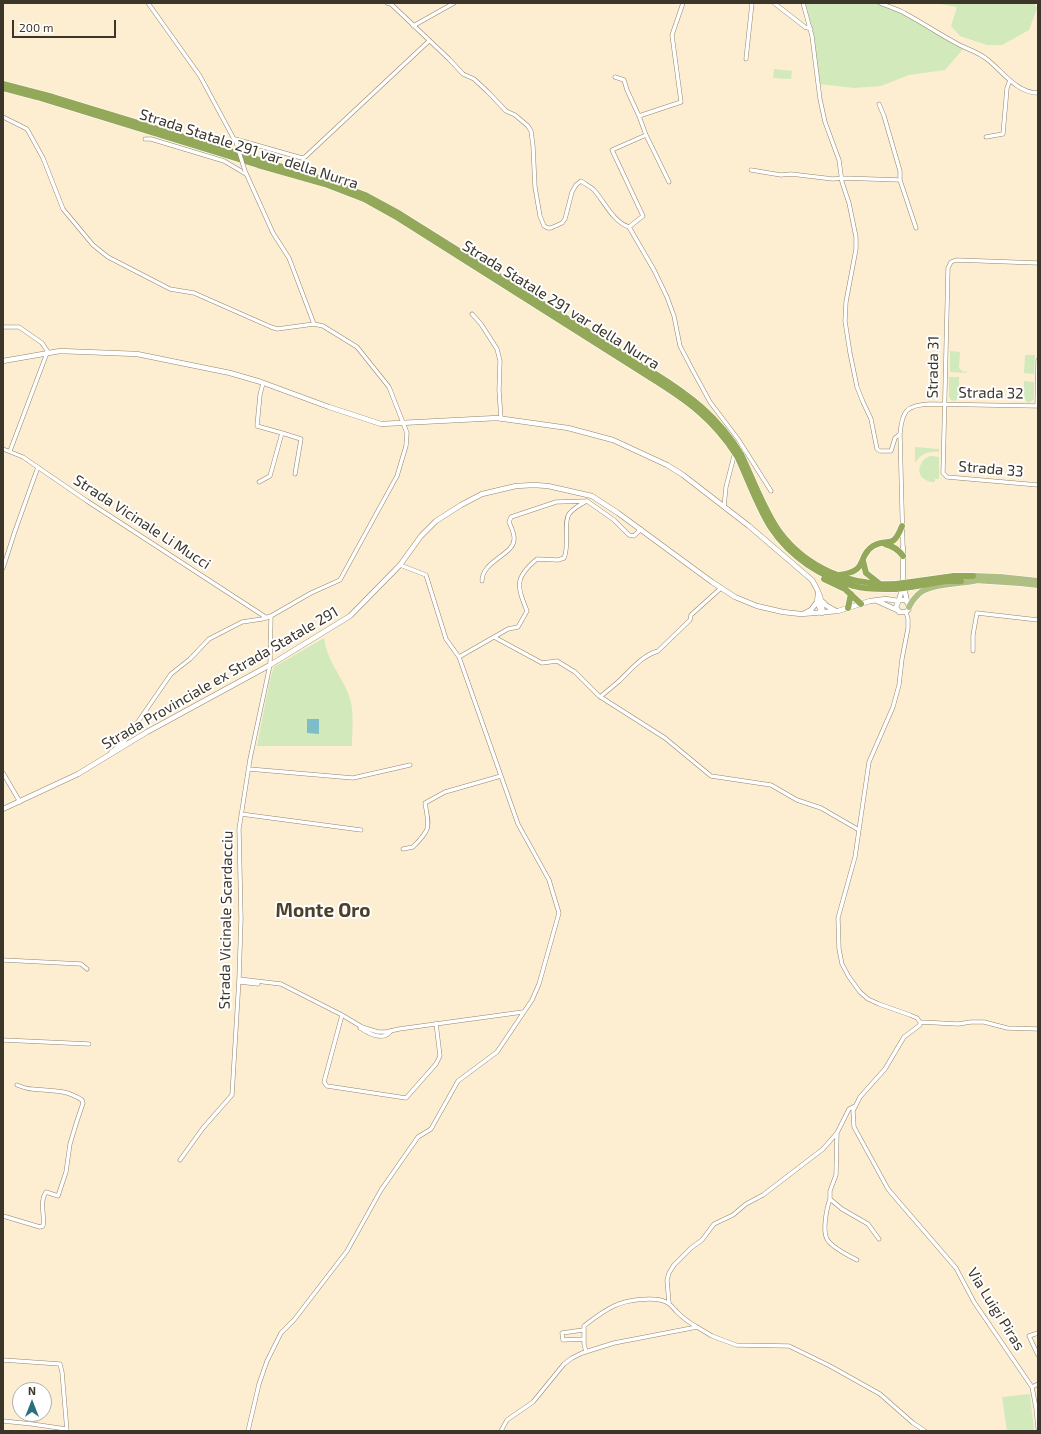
<!DOCTYPE html>
<style>
body{margin:0}
#map{position:relative;width:1041px;height:1434px;overflow:hidden;background:#fdeed2;font-family:"Exo 2",sans-serif}
canvas{display:block}
.frame{position:absolute;inset:0;border:4px solid #3b352a;pointer-events:none}
.north{position:absolute;left:12px;top:1382px;width:40px;height:40px;box-sizing:border-box;background:#fff;border:1px solid #b1aeaa;border-radius:50%;rotate:0deg;font-size:11px;font-weight:700;line-height:16px;text-align:center;color:#3b352a}
.north::after{content:'';display:block;margin:auto;width:14px;height:18px;background:#296f7e;clip-path:polygon(50% 0,100% 100%,50% 72%,0 100%)}
.scale{position:absolute;left:12px;top:20px;width:104px;height:18px;box-sizing:border-box;border:2px solid #3b352a;border-top:0;padding-left:5px;font-size:12px;line-height:14px;white-space:nowrap;color:#3b352a;-webkit-text-stroke:3px #fff;paint-order:stroke}
</style>
<div id="map">
<canvas width="1041" height="1434"></canvas>
<div class="frame"></div>
<div class="north">N</div>
<div class="scale">200 m</div>
</div>
<script>
const ctx = document.querySelector('canvas').getContext('2d');
ctx.lineJoin = 'round';
function fill(path, color) { ctx.fillStyle = color; ctx.fill(path, 'evenodd'); }
function stroke(path, color, width, dash) { ctx.strokeStyle = color; ctx.lineWidth = width; ctx.lineCap = dash ? 'butt' : 'round'; ctx.setLineDash(dash || []); ctx.stroke(path); }
function drawText(font, color, halo, rows, align = 'center') {
  ctx.font = font + ' "Exo 2",sans-serif'; ctx.lineWidth = 4; ctx.setLineDash([]); ctx.textBaseline = 'middle'; ctx.strokeStyle = halo; ctx.fillStyle = color; for (const [text, x, y, turn = 0] of rows) {
    ctx.save(); ctx.translate(x, y); ctx.rotate((+turn || 0) * Math.PI / 180); ctx.textAlign = isNaN(turn) ? turn : align; if (halo) ctx.strokeText(text, 0, 0); ctx.fillText(text, 0, 0); ctx.restore();
  }
}
const green = new Path2D(`
 M805,3H882L928,25L963,49L945,70L909,75L881,86L854,88L820,84L813,31Z
 M935,3H1034L1037,8L1029,30L1002,45H987L960,36L951,26L957,7Z
 M774,69L792,71L791,79L773,78Z
 M950,351L960,352L959,368L963,372L967,371L966,373L950,372Z
 M1025,355H1035L1034,374L1024,373Z
 M949,377H959V397L955,401L951,400L949,397Z
 M1024,381L1034,382V399L1029,403L1027,402L1024,398Z
 M915,447L939,449V452C927,451 921,454 915,463Z
 M931,456L939,457V479H935V482C932,482 929,482 926,480C914,475 920,458 931,456Z
 M324,638C326,658 340,674 348,693C355,708 352,730 352,746H257L270,679L274,667Z
 M1030,1394L1034,1431H1007L1002,1397Z`);
const water = new Path2D(`
 M307,719H319V734L307,733Z`);
const minor = new Path2D(`
 M148,3L200,76L235,141
 M387,3L391,4L449,59L463,74L474,79L488,92L506,111L515,115L528,126L531,131L533,146L535,187L540,216L544,226L548,228H551L562,223L565,219L572,192L576,185L581,181C585,184 590,186 594,190C604,201 613,222 629,227
 M774,3L805,27L811,29
 M803,3L812,36L820,99L825,122L839,160L842,182L849,203L856,237V249L846,302L845,321L850,353L857,387L863,402L871,419L877,449L880,451H891L895,438L900,434
 M880,3C889,7 898,9 906,14C923,23 939,34 956,43C968,50 977,51 988,60C1003,72 1017,93 1038,93
 M413,26L454,3
 M746,59L752,3
 M615,77L624,80L627,90L639,116
 M879,104L884,116L900,171V180L916,228
 M3,117L27,129L43,158L63,209L93,245L108,257L170,289L194,293L271,327L277,329L314,324L323,326L357,347L389,387L407,433L406,446L397,476L340,580L311,593L271,616L262,619L242,622L209,639L190,659L171,674L124,742L111,752
 M646,135L669,182
 M986,137L1003,134L1007,88L1010,80
 M145,139H151L224,161L246,174
 M235,139L302,158L305,157L429,41
 M751,170L781,175L791,174L833,179L842,178L900,180
 M245,171L273,233L289,258L314,324
 M629,227L654,270L667,297L674,316L680,346L692,369L710,402L738,439L771,491
 M629,227L643,216L612,150L646,135L639,116L681,102L672,35L683,3
 M1038,263L956,260L951,262L948,268L943,473L947,477L1038,485
 M472,314L481,324L497,349L500,361L499,390L501,419
 M3,327H19L42,343L48,352
 M263,383L260,395L257,426L282,433L301,439L295,474
 M1037,406L1038,360
 M3,449L23,457L87,501L267,618
 M10,451L47,353
 M259,482L270,476L282,433
 M724,507L726,487L735,452
 M903,548L900,434C902,411 906,405 930,404L1038,406
 M3,568L15,531L38,467
 M482,581C482,561 513,555 514,540C515,534 511,527 509,522L511,517L556,502L587,501L614,520L629,535L634,536L641,529
 M906,612L908,619V628L902,659L899,685L893,707L869,762L855,857L838,918L839,949L842,964L849,977L860,992L868,999L879,1004L910,1015L917,1018L920,1022
 M494,637L508,629L518,627L527,611C517,586 514,578 537,559L558,560L564,558C570,545 563,523 569,514C573,509 581,504 587,501
 M973,651V635L977,613L1038,620
 M459,657L494,637L542,663L557,661L575,672L599,696L665,738L711,776L771,785L797,800L821,808L859,830
 M600,697C606,692 612,687 618,682C630,671 641,656 658,651L690,620L691,615L721,588
 M249,769L353,778L410,765
 M3,773L20,802
 M241,814L361,830
 M403,849L413,847C432,828 429,827 425,803L445,792L501,776
 M3,960L81,964L87,969
 M239,979L281,984L342,1015L362,1027L378,1032H386L399,1029L523,1012
 M239,982L258,984
 M342,1015L324,1082L327,1086L406,1098L436,1064L440,1056L436,1023
 M920,1022V1025L904,1037L885,1069L860,1097L853,1111L854,1127L888,1189L899,1202L956,1268L974,1302L1032,1387L1036,1408L1038,1428
 M920,1022L958,1024L971,1022H984L1007,1028L1038,1029
 M360,1028C369,1034 383,1042 391,1031
 M3,1040L89,1044
 M837,1133L836,1175L830,1191V1199L842,1209L868,1224L879,1239
 M180,1160L203,1128L232,1095L239,979L241,919L239,829L250,759L270,665L271,616
 M830,1199C827,1207 822,1230 827,1239C831,1247 849,1256 857,1260
 M3,1216L40,1227L43,1226C45,1214 39,1202 46,1192L58,1196L66,1172L70,1144L76,1124L83,1103L82,1100C65,1089 51,1091 32,1089C27,1089 22,1087 17,1085
 M669,1303L667,1280L669,1273L674,1265L691,1248L702,1240L714,1224L733,1215L746,1204L763,1195L823,1149L837,1133L849,1109L855,1106
 M583,1330L562,1333L563,1340L583,1339
 M1038,1333L1029,1336L1038,1355
 M586,1352L584,1344V1326C593,1319 603,1311 614,1306C626,1300 654,1296 666,1302C671,1304 674,1309 677,1312C683,1318 690,1323 697,1327
 M3,1360L60,1364L62,1372L67,1431
 M1032,1387L1038,1384
 M3,1421L32,1424L66,1429
 M248,1431L259,1384L267,1361L281,1333L294,1320L347,1251L381,1190L418,1137L431,1129L458,1081L497,1052L532,1000L539,984L559,913L549,880L518,824L459,657L446,639L426,575L400,565
 M501,1431L507,1420L533,1402L564,1364L572,1358L582,1353L614,1343L697,1327L712,1336L736,1345L789,1346L830,1366L880,1394L913,1423L925,1431`);
const tertiary = new Path2D(`
 M3,361L60,351L137,354L230,373L261,382L329,407L381,424L497,418L568,428L613,440L667,465L683,475L749,526L812,580C818,590 824,602 822,613
 M903,548V584L907,601
 M818,594L817,602L822,613
 M899,600H905L908,603L909,609L906,612H899L896,607L899,600L903,586
 M877,601L897,610
 M823,602L827,606L836,611
 M805,613L811,610L817,602
 M3,809L78,774L147,732L270,665L350,616L400,565L421,536L436,521L461,505L482,494L516,486L534,485L548,486L592,496L618,513L712,582L735,597L757,606L783,612L801,614L838,611L870,601L886,599L898,601`);
const primary = new Path2D(`
 M973,576L1000,577L1038,581
 M974,580L1020,583L1038,585
 M909,607C912,601 916,596 921,592C935,583 961,584 978,580`);
const trunk = new Path2D(`
 M3,84L53,97L329,181L365,195L400,214L654,373
 M3,88L37,97L258,165L325,184L364,199L398,218L651,378
 M741,454C752,477 764,510 779,531C806,568 850,586 896,584
 M737,456C748,479 757,506 771,528C790,557 821,577 854,586C867,590 882,589 896,589
 M885,544C893,546 898,549 903,556
 M863,561L866,573L880,584
 M839,575C870,571 856,557 873,546C889,537 892,551 902,526
 M824,579L845,589L861,604
 M911,582L954,576H973
 M911,587L945,581H961
 M848,608L851,594`);
const minorBridge = new Path2D(`
 M236,142L245,171`);
const trunkBridge = new Path2D(`
 M654,373C691,396 718,417 741,454
 M651,378C688,401 713,419 737,456
 M896,584L911,582
 M896,589L911,587`);
const streetNames = [
 ["Strada Statale 291 var della Nurra",249,149,18],
 ["Strada Statale 291 var della Nurra",561,305,32],
 ["Strada 31",933,367,-89],
 ["Strada 32",991,393,1],
 ["Strada 33",991,469,5],
 ["Strada Vicinale Li Mucci",142,522,33],
 ["Strada Provinciale ex Strada Statale 291",220,678,-30],
 ["Strada Vicinale Scardacciu",226,920,-89],
 ["Via Luigi Piras",996,1309,58]
];
const districtNames = [
 ["Monte Oro",323,911]
];
fill(green, '#d2e9bb');
fill(water, '#7ebcc7');
stroke(minor, '#93856c', 4.5);
stroke(tertiary, '#93856c', 5.5);
stroke(primary, '#fff', 7);
stroke(trunk, '#fff', 7);
stroke(minor, '#fff', 3.5);
stroke(tertiary, '#fff', 4.5);
stroke(primary, '#afbe83', 6);
stroke(trunk, '#94a85a', 6);
stroke(minorBridge, '#93856c', 4.5, []);
stroke(trunkBridge, '#fff', 7, []);
stroke(minorBridge, '#fff', 3.5);
stroke(trunkBridge, '#94a85a', 6);
drawText('15px', '#3b352a', '#fff', streetNames);
drawText('bold 19px', '#4d4029', '#fff', districtNames);
</script>
